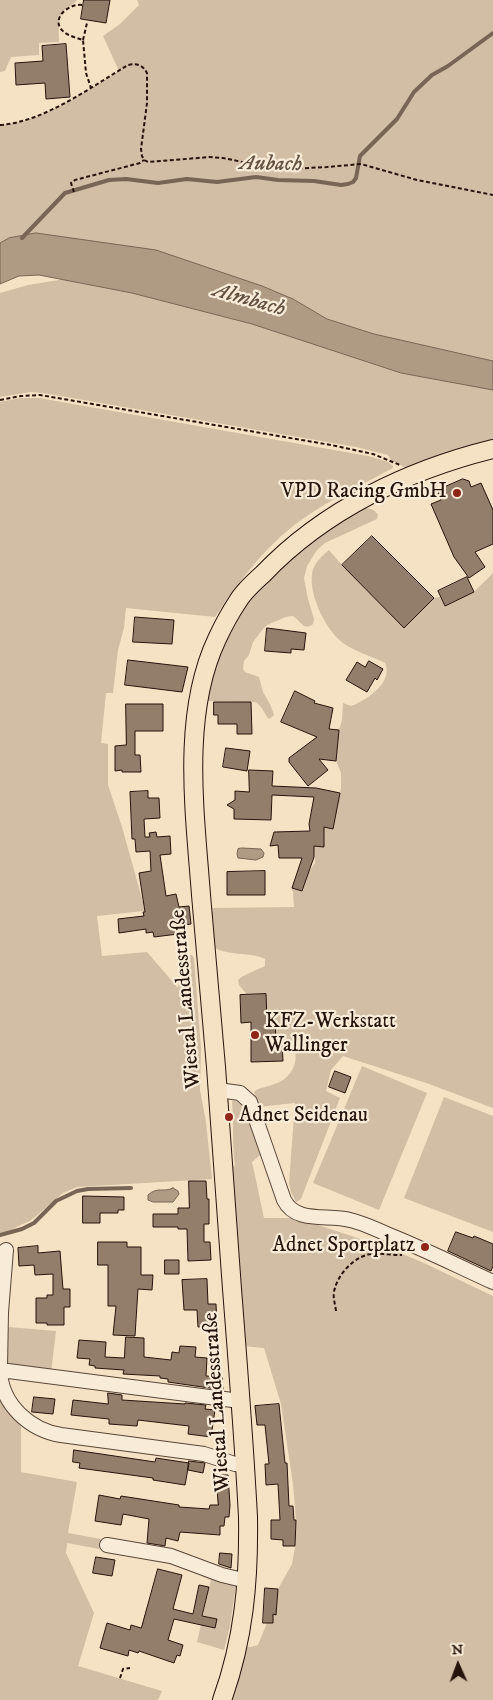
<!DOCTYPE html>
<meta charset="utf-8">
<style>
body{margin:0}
#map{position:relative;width:493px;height:1700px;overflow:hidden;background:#f5e1c3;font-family:"IM FELL DW Pica",serif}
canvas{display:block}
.north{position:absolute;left:433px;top:1640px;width:50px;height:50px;-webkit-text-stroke:4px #f8ecd8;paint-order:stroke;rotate:358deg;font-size:14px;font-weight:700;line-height:20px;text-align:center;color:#26130b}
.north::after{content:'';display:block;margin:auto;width:18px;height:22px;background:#26130b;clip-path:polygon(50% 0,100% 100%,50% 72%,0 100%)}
</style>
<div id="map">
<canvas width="493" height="1700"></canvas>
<div class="north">N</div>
</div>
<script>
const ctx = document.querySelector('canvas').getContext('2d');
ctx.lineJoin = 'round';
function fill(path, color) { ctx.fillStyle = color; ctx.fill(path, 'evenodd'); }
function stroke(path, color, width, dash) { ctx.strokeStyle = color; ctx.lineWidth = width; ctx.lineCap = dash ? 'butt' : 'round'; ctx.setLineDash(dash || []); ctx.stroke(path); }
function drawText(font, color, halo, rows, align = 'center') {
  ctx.font = font + ' "IM FELL DW Pica",serif'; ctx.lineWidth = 4.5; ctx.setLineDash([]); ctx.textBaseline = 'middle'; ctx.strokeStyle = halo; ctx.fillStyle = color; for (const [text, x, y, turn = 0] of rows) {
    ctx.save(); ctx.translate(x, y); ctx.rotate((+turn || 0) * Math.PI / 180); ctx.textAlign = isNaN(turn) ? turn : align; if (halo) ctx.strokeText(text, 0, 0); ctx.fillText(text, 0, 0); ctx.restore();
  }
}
const green = new Path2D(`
 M0,0H77C73,5 69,6 64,10C57,17 59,32 59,42L39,43V55L11,57L5,71L0,72Z
 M137,0H493V361L374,334L327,319L293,299L262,286L213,271L0,243V125C42,122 85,92 119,71L103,36L120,24L139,5Z
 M65,279L132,293L252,324L401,373L493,390V449L415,473L391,460L388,455L356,447L43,393L31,392L0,397V293L28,285Z
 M20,398H39L368,456L388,462L393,466V468C352,490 308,509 274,543C251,565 233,591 215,617L126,608L124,628L118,650L113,693H106L101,743L108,744V785L122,827L143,902L144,911L97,916L102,956L147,952L178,988L181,962L185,955H192L194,958L201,1049L200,1090L206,1122L212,1179L77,1187L63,1193L30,1221L18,1226L0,1237V402Z
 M366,508C372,509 375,510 378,515L377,519L325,543L317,550L307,566L304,578L308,599L314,619L313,624C303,632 300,619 292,616L286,617L267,625L263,629L253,642L249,655L244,661L243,669L245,672L259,677L263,692L270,704L274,715L269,719C264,714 262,705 255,702L206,701C206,689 213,676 217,665C230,630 249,593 277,568C304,545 335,525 366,508Z
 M329,550L342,565L404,628L434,598L440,597L445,606L474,592L493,573V1108L429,1084L343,1056L331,1070L326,1091L340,1098L301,1199L296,1202L291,1192L289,1183L295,1103L257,1107L254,1092C259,1087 269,1087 277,1083C290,1078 298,1065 295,1051H282V1042H276L275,1018L267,1019L239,985L238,980L243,976L265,966V959C249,951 227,957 212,946L210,908L294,907L293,892L291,888L302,891L309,872L315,863L314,846H324V827L333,829L341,788V773L336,761L339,730L342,720L343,703L351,706C366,701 394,682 385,663C371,656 356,652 343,643C326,630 309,596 312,574C313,564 322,556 329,550Z
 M362,1066L427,1093L379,1210L313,1183Z
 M444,1097L493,1116V1232L404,1198Z
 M233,1100C251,1105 255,1139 260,1155L252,1162L264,1218H296L373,1243H377L426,1264L493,1296V1700H230L245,1646L251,1647L258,1645L267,1623H272L273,1614H276L278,1589L292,1564L296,1542V1520L293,1484L281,1404L264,1348L243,1346L230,1169L235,1165C232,1144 234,1124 232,1103Z
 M8,1327L56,1331L51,1373L7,1367Z
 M0,1401L21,1422V1472L77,1482L68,1533L101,1539L99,1549L67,1543L66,1553L94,1613L78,1666L162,1691L158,1700H0Z
 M204,1574L236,1584L230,1626L224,1650L197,1642L211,1580L202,1576Z`);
const water = new Path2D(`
 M36,233L156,250L262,286L293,299L327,319L374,334L493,361V390L401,373L252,324L132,293L39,275L19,276L0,284V243L9,238Z
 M242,848L261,849L264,853L263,857L256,860L238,858L237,854L238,849Z
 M173,1188L178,1191L179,1194L173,1202H153L148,1200V1195C158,1186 163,1193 173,1188Z`);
const stream = new Path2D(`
 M22,238L65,193L109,180L126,179L158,183L187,179L217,182L256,177L278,180L314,181L341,185L348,184L353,182L356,178L360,156L397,119L414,92L432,75L448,66L493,33
 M0,1235L22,1229L34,1223L56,1201L77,1191L88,1189L131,1188`);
const building = new Path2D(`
 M84,0H110L106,23L81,19Z
 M66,44L70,97L46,99L45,83L16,85L15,63L43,61L42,46Z
 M463,479L469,481L471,487L481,483L493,510V544L475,552L485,567L469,578L454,557L431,504L441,500L438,494L440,489Z
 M372,536L434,598L404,628L342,565Z
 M467,577L474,592L445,606L438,591Z
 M135,617L174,620L172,644L133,642Z
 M267,628L306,633L304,650L291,649V653L265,651Z
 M128,660L188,667L182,692L125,685Z
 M369,661L383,669L377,680L375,678L367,692L346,680L357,662L365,667Z
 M295,691L315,701L314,703L333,708L329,729L339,730L336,761L319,759L328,770L308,786L289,762V758L317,737L281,722Z
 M214,702H251L252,734H237V724H218V715H214Z
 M126,704H163V731H135V755H140L141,772H122V770L115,771V746L126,745Z
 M226,748L250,751L247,771L223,767Z
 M249,770L273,771L272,786L316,788L340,793L333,829L324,827V847L314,846V857L302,891L292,888L302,858H279L278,845L270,846L274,832L310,831L309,824L314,797L272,795L271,820L234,819V809L227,805L235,800V791L249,792Z
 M148,791V798H159L160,818L144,819L145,837H150L149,833L156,832L157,837L170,836L171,854L160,855L166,896L176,894L179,907L189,906L191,924L185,925L186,928L178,929V934L154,937L153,932L146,933V929L119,933L118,919L144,916L143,912H145L139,873L151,871L150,851L136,852L135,839H132L130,792Z
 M265,871V895H227V872Z
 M266,994L267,1019L275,1018L276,1042H282L283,1061L251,1062V1022L241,1023L240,995Z
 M335,1071L351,1077L345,1093L329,1087Z
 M189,1181H206L207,1199H209V1224H204V1242H210L211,1260L188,1261L187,1229H178V1227H153V1214H178V1208H189Z
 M83,1196L124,1197V1210H118V1213H100V1223H83Z
 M456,1232L473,1238L474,1236L493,1244V1266L491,1271L448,1251Z
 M98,1242H127V1247H141V1275H153L152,1290L138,1289L135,1336L113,1335L116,1306H108V1265H98Z
 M38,1246V1253L60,1251L63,1289H70V1307H64V1325H47V1323H36V1298H47V1295H53V1274L35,1275L34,1265L19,1266L18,1248Z
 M165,1260H179V1274H165Z
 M207,1279L208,1304H216L217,1326L198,1327L197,1310H184L182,1280Z
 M126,1337L144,1338V1357L171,1360L172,1352L179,1353L180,1346L196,1347L195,1357L207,1358L206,1376L222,1377L223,1390L168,1382V1379L160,1378V1376L123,1374L124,1370L95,1368V1366L89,1365L90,1359L77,1358L79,1340L106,1342L105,1357L124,1358Z
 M108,1393L122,1395V1400L185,1404V1403L206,1405L205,1409L215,1410L211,1437L188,1434L189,1426L138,1420L137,1426L109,1424V1419L71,1415L73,1400L108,1404Z
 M34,1397L55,1399L53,1414L32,1412Z
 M279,1404L285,1463H287L289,1506H293L294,1520H296L295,1546H283V1540L271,1539V1520H280L278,1484L266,1485L265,1464H269L265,1425H257L255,1406Z
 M74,1450L155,1462L156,1458L189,1463L185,1485L153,1480V1478L79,1468L80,1463L73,1462Z
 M189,1461L205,1463L203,1473L188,1470Z
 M216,1475H228L230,1505L229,1517H225L224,1526H220V1535L180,1532L178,1541L166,1538L165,1546L147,1543L149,1519L123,1514L121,1525L95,1521L99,1495L120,1499L121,1496L179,1505V1507L209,1509L210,1505H218Z
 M220,1553L232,1554L231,1568L219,1564Z
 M96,1557L115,1560L112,1576L93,1573Z
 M158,1569L182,1575L173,1609L193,1614L199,1585L209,1587L202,1616L217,1619L215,1628L174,1619L168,1640L183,1645L180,1656L177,1655L174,1663L139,1651L138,1653L129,1650L128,1656L100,1648L107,1623L130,1630L131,1625L141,1628Z
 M265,1588L278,1589L276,1615L273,1614V1623H263Z`);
const path = new Path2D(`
 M82,5C68,3 49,20 64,32C69,36 77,38 83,40L86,73L91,88
 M83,40L87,23
 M0,125C44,122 91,87 128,65C137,63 143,65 147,73V103L141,149L142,156L144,160L148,162L210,157L223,158L272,168L290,169L327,167L361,164L417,180L493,195
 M74,192L71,183L75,180L140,163L144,160
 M0,400L21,396L40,395L331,445L373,454L400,465
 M336,1311C335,1303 332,1295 335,1288C339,1273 355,1256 371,1254C381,1253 392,1255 402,1255
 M120,1678L123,1669L130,1668`);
const minor = new Path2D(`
 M218,1090L240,1093L250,1102L284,1200C296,1224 328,1214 350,1220C363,1223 376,1229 389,1235C424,1249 458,1266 493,1282
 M0,1367L1,1312L6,1250
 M0,1370L240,1401
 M0,1372C2,1405 30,1430 61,1435L204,1454L235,1464L245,1465
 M107,1545L171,1556L222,1575L247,1581`);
const major = new Path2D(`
 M222,1700C244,1639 249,1581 248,1517C244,1441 238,1365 232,1289C227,1215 222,1141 216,1067C211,1010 206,952 201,895C195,813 181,715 217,639C223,626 230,613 238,601C244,591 254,582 263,574C324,510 408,470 493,449`);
const markers = [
 [457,493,5,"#8f2418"],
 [255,1035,5,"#8f2418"],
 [229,1117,5,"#8f2418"],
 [425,1247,5,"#8f2418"]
];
const poiNames = [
 ["VPD Racing GmbH",447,493],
 ["KFZ-Werkstatt",265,1023,"left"],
 ["Wallinger",265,1047,"left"],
 ["Adnet Seidenau",239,1117,"left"],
 ["Adnet Sportplatz",415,1247]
];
const streetNames = [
 ["Wiestal Landesstraße",187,999,-95],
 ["Wiestal Landesstraße",218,1402,-94]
];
const waterNames = [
 ["Aubach",271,165,1],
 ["Almbach",249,301,16]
];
fill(green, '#d2bea4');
fill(water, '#af9b84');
stroke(water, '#786554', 1);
stroke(stream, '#786554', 4);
fill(building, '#927e6b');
stroke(building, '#26130b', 1);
stroke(minor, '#5a4639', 16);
stroke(major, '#26130b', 20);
stroke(path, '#26130b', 2, [4, 2.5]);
stroke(minor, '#f8ecd8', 14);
stroke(major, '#f5e1c3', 18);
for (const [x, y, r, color] of markers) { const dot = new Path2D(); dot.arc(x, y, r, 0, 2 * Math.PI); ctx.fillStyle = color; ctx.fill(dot); stroke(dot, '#f8ecd8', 2); }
drawText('21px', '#26130b', '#f8ecd8', poiNames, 'right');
drawText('21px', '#26130b', '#f8ecd8', streetNames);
drawText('italic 22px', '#645041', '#f8ecd8', waterNames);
</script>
